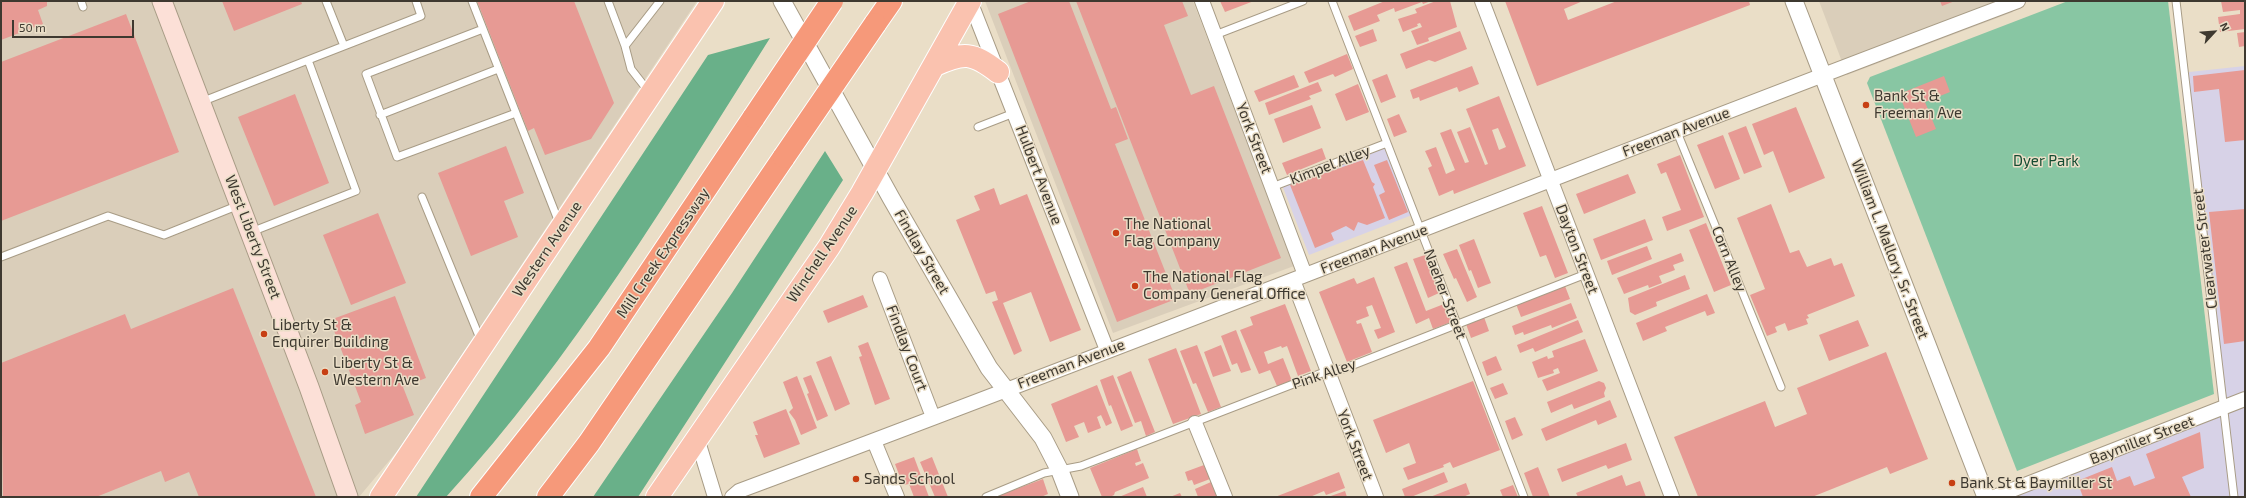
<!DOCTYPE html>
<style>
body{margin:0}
#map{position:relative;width:2246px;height:498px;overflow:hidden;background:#eadec7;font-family:"Exo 2",sans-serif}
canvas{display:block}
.frame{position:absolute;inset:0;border:2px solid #3e3930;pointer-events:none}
.north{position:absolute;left:2194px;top:12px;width:40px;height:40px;-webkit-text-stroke:3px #eadec7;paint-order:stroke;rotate:64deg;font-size:11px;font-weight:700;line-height:16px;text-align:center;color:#3e3930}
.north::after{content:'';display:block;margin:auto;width:14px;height:18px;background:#3e3930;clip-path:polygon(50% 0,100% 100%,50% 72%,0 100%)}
.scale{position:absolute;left:12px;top:20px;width:122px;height:18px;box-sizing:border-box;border:2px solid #3e3930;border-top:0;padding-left:5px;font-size:12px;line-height:14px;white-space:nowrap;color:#3e3930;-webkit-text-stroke:3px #eadec7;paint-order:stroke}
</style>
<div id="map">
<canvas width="2246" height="498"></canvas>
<div class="frame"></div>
<div class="north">N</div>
<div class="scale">50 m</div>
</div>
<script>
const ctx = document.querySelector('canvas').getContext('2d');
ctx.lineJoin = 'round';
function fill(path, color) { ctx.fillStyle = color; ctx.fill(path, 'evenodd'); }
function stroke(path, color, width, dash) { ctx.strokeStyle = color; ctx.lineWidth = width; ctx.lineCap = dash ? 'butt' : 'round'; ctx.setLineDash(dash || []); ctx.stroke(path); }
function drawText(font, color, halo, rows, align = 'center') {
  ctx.font = font + ' "Exo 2",sans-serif'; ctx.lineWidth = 3; ctx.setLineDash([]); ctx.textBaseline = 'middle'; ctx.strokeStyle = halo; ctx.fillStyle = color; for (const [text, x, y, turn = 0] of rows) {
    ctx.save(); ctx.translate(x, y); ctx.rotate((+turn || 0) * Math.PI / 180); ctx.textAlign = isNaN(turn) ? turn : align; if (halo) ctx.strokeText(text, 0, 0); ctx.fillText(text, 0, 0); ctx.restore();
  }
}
const commercial = new Path2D(`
 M2245,66V497H2014L2009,485L2219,404L2180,73Z
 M1385,145L1412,215L1309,255L1282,185Z`);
const industrial = new Path2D(`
 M1,1H697L399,449L359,497H1Z
 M985,1H1193L1294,266L1113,333Z
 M1819,1H2008L2013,12L1847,75Z`);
const green = new Path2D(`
 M2068,1H2168L2214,394L2017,471L1867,83L1870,77Z`);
const forest = new Path2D(`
 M770,38C670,196 573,359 446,497H416L708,55Z
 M825,151L843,180L638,497H593L732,293Z`);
const building = new Path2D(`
 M1,1H47V6L38,10L43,24L1,40Z
 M222,1H301L302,4L234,31Z
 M477,1H574L614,103L591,139L545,155L534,128L528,131Z
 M1031,1H1069L1111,109L1116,107L1128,139L1115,144L1176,299L1117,322L998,14Z
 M1076,1H1182L1188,16L1164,25L1191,95L1214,86L1281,258L1190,294Z
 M1220,1H1254L1225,12Z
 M1385,1H1431L1423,4L1422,2L1395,12L1394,8L1377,15L1380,21L1354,31L1348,16Z
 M1436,1H1450L1457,27L1428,38L1429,41L1417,45L1411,31L1422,27L1420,23L1417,24L1418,26L1403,32L1398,19L1417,13L1415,9Z
 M1505,1H1583L1564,9L1568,20L1617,1H1749L1750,5L1537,86Z
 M1940,1H1955L1942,6Z
 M2221,1H2245V29L2220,32L2218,17L2240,14V10L2223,12Z
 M126,14L179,152L1,221V62Z
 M1373,29L1377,41L1360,47L1355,36Z
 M1460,31L1467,49L1435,62L1429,60L1406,69L1400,54Z
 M2245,32V46L2239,47L2237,33Z
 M1347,54L1353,69L1335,77L1333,74L1309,83L1304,72Z
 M1472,66L1479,84L1459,92L1457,87L1420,101L1419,97L1413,99L1410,90Z
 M2245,70V140L2225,142L2219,89L2194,92L2193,76Z
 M1387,74L1396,97L1381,103L1372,80Z
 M1294,75L1299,87L1259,102L1254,91Z
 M1944,76L1950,92L1925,102L1936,129L1916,137L1899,94Z
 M1318,82L1322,91L1309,96L1311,99L1269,115L1265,103Z
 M1358,84L1369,112L1346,121L1335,94Z
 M295,94L329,183L274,206L238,117Z
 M1499,96L1526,166L1454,194L1453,190L1439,196L1428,168L1432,166L1425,151L1436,147L1446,174L1455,170L1440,133L1451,129L1465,163L1469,162L1457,132L1470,127L1485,165L1488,164L1466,109ZM1498,128L1506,147L1499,150L1492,130Z
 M1312,105L1321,128L1283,143L1274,119Z
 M1796,107L1825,178L1789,193L1773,151L1764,155L1752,124Z
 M1399,114L1407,132L1394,137L1387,119Z
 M1746,126L1762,167L1744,174L1728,133Z
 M1723,135L1740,179L1715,189L1697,145Z
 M506,146L524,193L504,201L518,237L471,256L438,173Z
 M1322,148L1326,159L1287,175L1282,163Z
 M1680,155L1704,217L1667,231L1662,217L1681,210L1666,172L1661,174L1657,164Z
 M1363,160L1372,182L1375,184L1373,187L1385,218L1367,225L1358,222L1354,231L1346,226L1331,233L1334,240L1315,248L1290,185Z
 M1387,160L1408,212L1389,220L1379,195L1385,192L1374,165Z
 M1628,174L1636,193L1584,214L1576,194Z
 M994,188L1000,205L1027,194L1081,330L1050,342L1031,292L1003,303L1022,351L1014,355L992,302L998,300L995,291L986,294L956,220L980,210L974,196Z
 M1771,204L1790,253L1799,250L1807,267L1831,258L1834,266L1842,263L1855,296L1807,315L1809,318L1806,319L1808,324L1788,331L1785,323L1775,327L1777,332L1767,336L1750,295L1765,289L1737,218Z
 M1542,206L1568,273L1555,278L1546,255L1540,257L1523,213Z
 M2245,209V341L2224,344L2209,212Z
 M378,213L406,283L351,305L323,235Z
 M1645,219L1653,240L1601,260L1593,239Z
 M1706,223L1731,285L1714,292L1689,230Z
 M1474,239L1491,283L1478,288L1471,270L1469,271L1459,245Z
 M1647,246L1652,259L1612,275L1607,261Z
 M1457,249L1477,297L1467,302L1456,278L1454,279L1443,254Z
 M1681,253L1684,261L1673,265L1675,270L1659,276L1662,283L1649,288L1648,285L1624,294L1617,278Z
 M1425,255L1439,293L1428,298L1413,259Z
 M1407,262L1426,311L1444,304L1451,322L1433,329L1429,318L1416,324L1394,267Z
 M1685,275L1690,289L1656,302L1657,306L1635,315L1630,312L1628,298Z
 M1374,277L1395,332L1378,339L1374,330L1381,328L1372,305L1366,307L1369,316L1356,321L1357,324L1361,323L1372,352L1347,362L1319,292L1354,278L1357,284Z
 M1565,286L1570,299L1521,317L1516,304Z
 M233,288L316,497H199L189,472L165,482L161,471L96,497H3L1,363L125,314L131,329Z
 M1707,294L1715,313L1707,316L1705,311L1665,327L1667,331L1643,341L1636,323Z
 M863,295L868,307L828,323L823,311Z
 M395,296L426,378L403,387L414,415L365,434L355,405L361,402L330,320Z
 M1571,303L1577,318L1552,328L1551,325L1524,335L1523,332L1515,335L1512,326Z
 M1285,304L1311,371L1298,376L1287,346L1282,348L1281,346L1264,352L1268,364L1283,358L1292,381L1277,386L1270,370L1259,374L1240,330L1253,325L1250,317Z
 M1484,317L1489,331L1471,338L1466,324Z
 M1578,320L1583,332L1535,352L1533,348L1520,353L1517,345Z
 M1858,320L1869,346L1829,361L1819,335Z
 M1236,330L1251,370L1241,373L1237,363L1232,365L1221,336Z
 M1585,339L1598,371L1547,391L1542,380L1560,373L1558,368L1553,370L1554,373L1538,378L1532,362L1547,356L1548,359L1554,357L1552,351Z
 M868,342L890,399L875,405L859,357L862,356L858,346Z
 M1197,345L1221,407L1208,412L1196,383L1193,384L1180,351Z
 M1221,345L1231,371L1213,377L1204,352Z
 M1176,348L1201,414L1173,424L1148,359Z
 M1886,352L1928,459L1890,474L1887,467L1812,497H1698L1674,437L1765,401L1775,427L1807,414L1797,388Z
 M831,356L850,404L835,411L816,362Z
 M1496,356L1502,370L1487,376L1482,362Z
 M1131,371L1155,432L1146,436L1141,421L1135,423L1117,377Z
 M811,375L828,416L817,421L807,394L809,393L803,378Z
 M1113,375L1133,426L1121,431L1111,405L1109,406L1100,380Z
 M797,376L817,428L801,435L795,420L789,412L793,408L783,382Z
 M1473,381L1500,450L1453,468L1450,462L1443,465L1444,467L1408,480L1403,468L1416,463L1409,443L1386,453L1373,420Z
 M1599,381L1604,383L1606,388L1604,393L1605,397L1574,409L1572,404L1551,413L1547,402Z
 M1503,383L1508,394L1495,399L1490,388Z
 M1097,385L1112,423L1106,426L1101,415L1097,417L1101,428L1088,433L1084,422L1074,426L1079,437L1066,442L1051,404Z
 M1610,400L1617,417L1598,425L1596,420L1546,441L1541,429Z
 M786,409L800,444L764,458L755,435H758L753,422Z
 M1515,417L1523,435L1512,440L1505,421Z
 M2200,432L2204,468L2182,477L2191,497H2083L2077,481L2112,467L2117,481L2130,476L2134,486L2155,478L2146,454Z
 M1626,443L1632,460L1608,469L1606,465L1562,482L1557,469Z
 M1137,449L1141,461L1135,463L1136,466L1143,463L1149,478L1115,492L1114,495L1110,497H1102L1090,468Z
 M914,457L929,497H914L909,484L903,485L895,464Z
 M932,457L948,497H935L920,462Z
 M1204,465L1210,479L1194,485L1192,480L1188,481L1185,472Z
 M1538,467L1550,497H1533L1524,473Z
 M1339,472L1345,488L1326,495L1324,491L1310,497H1275Z
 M1444,472L1448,482L1411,497H1405L1402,489Z
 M1622,475L1626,486L1640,481L1646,497H1578L1576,493Z
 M1043,479L1048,494L1041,497H1001L1000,495Z
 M1211,482L1217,497H1198L1195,489Z
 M1466,483L1470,494L1463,497H1430Z
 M1513,485L1518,497H1503L1500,490Z
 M1143,487L1147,497H1119Z
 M1345,491L1347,497H1328Z
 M1180,493L1182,497H1170Z`);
const service = new Path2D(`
 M81,1L83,7
 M326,1L344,46
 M472,1L560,225
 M608,1L625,46
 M1332,1L1524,497
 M2176,1L2234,497
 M483,29L366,74L397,157L516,113
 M1215,35L1303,1
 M308,60L421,16L416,1
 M649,92L631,69L625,46L660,1
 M201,102L308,60L356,191L251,232
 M380,115L498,69
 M978,127L1014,113
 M1677,132L1781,387
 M1272,187L1387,143
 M422,197L481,341
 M1,257L108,216L164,235L239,205
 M986,497L1044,473L1081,466L1327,371L1343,369L1586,274`);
const minor = new Path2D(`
 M970,1L1107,350
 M1202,1L1305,275
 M1482,1L1672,497
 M880,279L933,417
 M1293,280L1376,497
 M1195,423L1225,497
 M697,438L715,497
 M874,441L897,497
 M732,497L739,491C1167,332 1590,162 2018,1
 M1994,497L2245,399`);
const tertiary = new Path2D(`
 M782,1L891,198L989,368L1043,438L1060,471L1070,497
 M1794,1L1986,497`);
const secondary = new Path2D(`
 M162,1L309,387L348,497`);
const primary = new Path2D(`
 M935,65C964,52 972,52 998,72
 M381,497L713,1
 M657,497L829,247L862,193L970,1`);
const motorway = new Path2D(`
 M875,24L891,1
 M481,497L599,348L754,117
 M548,497L589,443L784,157`);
const motorwayBridge = new Path2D(`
 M754,117L832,1
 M784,157L875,24`);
const markers = [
 [1866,105,4,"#c73f13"],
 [1116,233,4,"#c73f13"],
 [1135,286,4,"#c73f13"],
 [264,334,4,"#c73f13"],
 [325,372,4,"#c73f13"],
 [856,479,4,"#c73f13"],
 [1952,483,4,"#c73f13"]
];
const poiNames = [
 ["Bank St &",1874,96],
 ["Freeman Ave",1874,113],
 ["The National",1124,224],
 ["Flag Company",1124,241],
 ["The National Flag",1143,277],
 ["Company General Office",1143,294],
 ["Liberty St &",272,325],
 ["Enquirer Building",272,342],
 ["Liberty St &",333,363],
 ["Western Ave",333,380],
 ["Sands School",864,479],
 ["Bank St & Baymiller St",1960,483]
];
const streetNames = [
 ["Freeman Avenue",1676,132,-21],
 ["York Street",1254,138,69],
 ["Kimpel Alley",1330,165,-21],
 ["Hulbert Avenue",1039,175,69],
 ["West Liberty Street",253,237,69],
 ["Western Avenue",547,249,-56],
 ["Freeman Avenue",1374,249,-21],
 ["Dayton Street",1577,249,69],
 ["William L. Mallory, Sr. Street",1890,249,69],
 ["Clearwater Street",2205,249,-97],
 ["Findlay Street",922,252,60],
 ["Mill Creek Expressway",663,253,-56],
 ["Winchell Avenue",822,254,-56],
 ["Corn Alley",1729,259,68],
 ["Naeher Street",1445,294,69],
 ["Findlay Court",907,348,69],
 ["Freeman Avenue",1071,364,-21],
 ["Pink Alley",1324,374,-19],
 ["Baymiller Street",2142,440,-21],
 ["York Street",1355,445,69]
];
const parkNames = [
 ["Dyer Park",2046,161]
];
fill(commercial, '#d7d2e7');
fill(industrial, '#daceba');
fill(green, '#88c6a3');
fill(forest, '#69b089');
fill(building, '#e79a94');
stroke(service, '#a89c86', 9);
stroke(minor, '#a89c86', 16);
stroke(tertiary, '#a89c86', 19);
stroke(secondary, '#a89c86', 21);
stroke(primary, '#fff', 24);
stroke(motorway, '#fff', 24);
stroke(service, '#fff', 7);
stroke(minor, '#fff', 14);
stroke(tertiary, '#fff', 17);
stroke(secondary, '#fce0d7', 19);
stroke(primary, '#fac2af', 22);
stroke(motorway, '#f6997a', 22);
stroke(motorwayBridge, '#fff', 24, []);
stroke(motorwayBridge, '#f6997a', 22);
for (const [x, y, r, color] of markers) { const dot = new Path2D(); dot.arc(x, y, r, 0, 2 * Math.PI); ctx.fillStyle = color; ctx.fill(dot); stroke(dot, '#eadec7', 1.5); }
drawText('15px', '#3e3930', '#eadec7', poiNames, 'left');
drawText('15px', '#3e3930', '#eadec7', streetNames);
drawText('15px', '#144c32', '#eadec7', parkNames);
</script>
